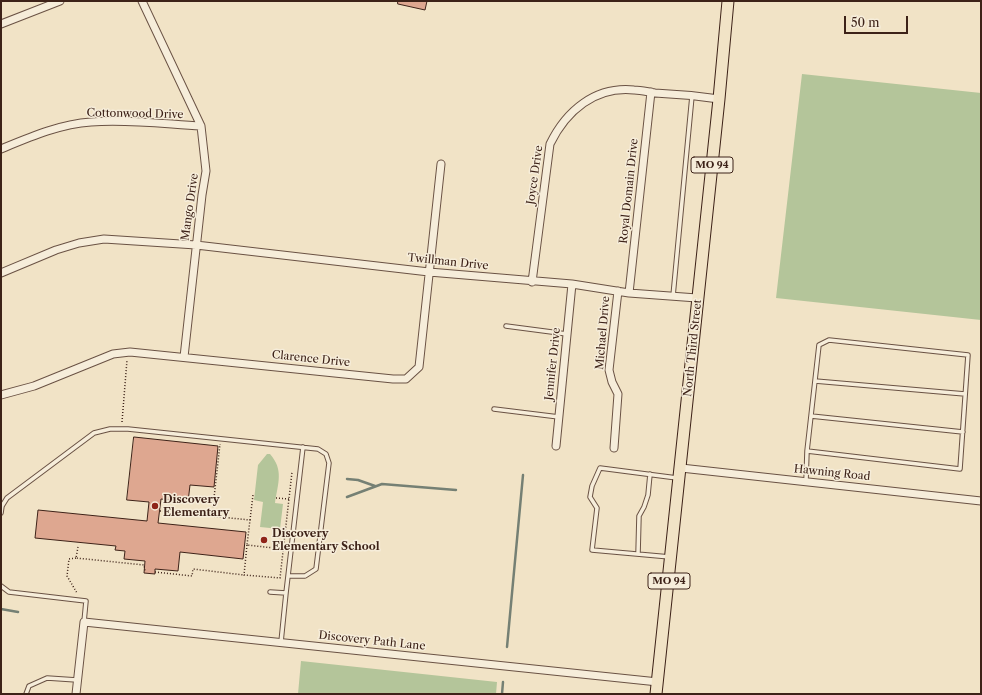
<!DOCTYPE html>
<style>
body{margin:0}
#map{position:relative;width:982px;height:695px;overflow:hidden;background:#f1e3c6;font-family:"Libre Caslon Text",serif}
canvas{display:block}
.frame{position:absolute;inset:0;border:2px solid #3d2218;pointer-events:none}
.scale{position:absolute;left:844px;top:16px;width:64px;height:18px;box-sizing:border-box;border:2px solid #3d2218;border-top:0;padding-left:5px;font-size:12px;line-height:14px;white-space:nowrap;color:#3d2218;-webkit-text-stroke:3px #f6edda;paint-order:stroke}
</style>
<div id="map">
<canvas width="982" height="695"></canvas>
<div class="frame"></div>
<div class="scale">50 m</div>
</div>
<script>
const ctx = document.querySelector('canvas').getContext('2d');
ctx.lineJoin = 'round';
function fill(path, color) { ctx.fillStyle = color; ctx.fill(path, 'evenodd'); }
function stroke(path, color, width, dash) { ctx.strokeStyle = color; ctx.lineWidth = width; ctx.lineCap = dash ? 'butt' : 'round'; ctx.setLineDash(dash || []); ctx.stroke(path); }
function drawText(font, color, halo, rows, align = 'center') {
  ctx.font = font + ' "Libre Caslon Text",serif'; ctx.lineWidth = 3; ctx.setLineDash([]); ctx.textBaseline = 'middle'; ctx.strokeStyle = halo; ctx.fillStyle = color; for (const [text, x, y, turn = 0] of rows) {
    ctx.save(); ctx.translate(x, y); ctx.rotate((+turn || 0) * Math.PI / 180); ctx.textAlign = isNaN(turn) ? turn : align; if (halo) ctx.strokeText(text, 0, 0); ctx.fillText(text, 0, 0); ctx.restore();
  }
}
const green = new Path2D(`
 M802,74L981,93V320L776,298Z
 M267,454H270C284,470 278,483 275,503L283,504L280,529L260,527L263,502L254,500L258,465Z
 M301,661L497,682L496,694H298Z`);
const stream = new Path2D(`
 M347,479L358,480L375,486
 M347,497L382,484L456,490
 M1,609L18,612
 M507,647L523,475
 M502,694L503,682`);
const building = new Path2D(`
 M398,1H427L425,10L398,4Z
 M134,437L218,446L214,487L190,485L188,502L161,499L158,523L246,532L243,559L180,552L178,571L155,569V574L144,573L145,561L124,559L125,551L115,550L116,546L35,538L38,510L147,521L149,502L127,500Z`);
const path = new Path2D(`
 M122,422L127,360
 M276,498L289,499
 M160,511L250,520L247,545L283,549
 M212,516L220,444
 M250,520L253,495H254
 M247,545L244,575L280,578L292,472
 M78,547L76,558L144,565L145,571
 M76,558L69,559L67,576L77,593
 M155,572L192,576L193,569L244,575`);
const lane = new Path2D(`
 M673,296L692,96
 M506,326L567,334
 M829,340L968,355L960,469L807,451L819,345Z
 M815,381L965,394
 M494,409L559,417
 M811,416L963,432
 M806,481L807,451
 M1,513L2,506L7,498L94,433L110,429H128L318,449L326,454L329,463L316,569L305,576H288L286,593
 M638,554L639,516L644,507L648,495L650,474
 M670,557L592,550L597,508L590,497L592,486L600,468L677,478
 M288,576L303,447
 M1,586L9,592L86,601L84,622
 M270,592L286,593L281,642
 M26,694L29,686L47,678L77,680`);
const street = new Path2D(`
 M142,1L201,126L206,171L202,195L184,357
 M1,24L60,1
 M1,149C30,137 60,124 91,122C127,119 165,124 201,126
 M1,273L56,250L79,243L104,239L196,245L429,272L572,284L629,293L697,298
 M532,282L550,144C566,111 595,86 634,90C641,90 648,92 655,93C677,94 698,96 719,99
 M629,293L651,92
 M1,395L34,386L113,354L130,352L393,379H406L419,367L441,164
 M556,446L572,284
 M614,448L618,394L612,382L609,370L618,291
 M681,468L981,501
 M76,694L84,622L658,682`);
const primary = new Path2D(`
 M656,694L719,99L728,1`);
const markers = [
 [155,506,4,"#8f2418"],
 [264,540,4,"#8f2418"]
];
const shields = [
 [712,165,42],
 [669,581,42]
];
const shieldNames = [
 ["MO 94",712,165],
 ["MO 94",669,581]
];
const streetNames = [
 ["Cottonwood Drive",135,114,1],
 ["Joyce Drive",535,175,-82],
 ["Royal Domain Drive",629,191,-84],
 ["Mango Drive",190,207,-82],
 ["Twillman Drive",448,262,6],
 ["Michael Drive",603,333,-85],
 ["North Third Street",693,348,-84],
 ["Clarence Drive",311,359,6],
 ["Jennifer Drive",553,364,-84],
 ["Hawning Road",832,473,6],
 ["Discovery Path Lane",372,641,6]
];
const poiNames = [
 ["Discovery",163,500],
 ["Elementary",163,513],
 ["Discovery",272,534],
 ["Elementary School",272,547]
];
fill(green, '#b4c59a');
stroke(stream, '#758074', 2.5);
fill(building, '#dea790');
stroke(building, '#3d2218', 1);
stroke(lane, '#6a5244', 5.5);
stroke(street, '#6a5244', 9);
stroke(primary, '#3d2218', 13);
stroke(path, '#3d2218', 1.5, [1, 2]);
stroke(lane, '#f6edda', 3.5);
stroke(street, '#f6edda', 7);
stroke(primary, '#f1e3c6', 11);
for (const [x, y, r, color] of markers) { const dot = new Path2D(); dot.arc(x, y, r, 0, 2 * Math.PI); ctx.fillStyle = color; ctx.fill(dot); stroke(dot, '#f6edda', 1.5); }
for (const [x, y, w] of shields) { const box = new Path2D(); box.roundRect(x - w / 2, y - 8, w, 16, 3); ctx.fillStyle = '#f6edda'; ctx.fill(box); stroke(box, '#3d2218', 1); }
drawText('bold 10px', '#3d2218', null, shieldNames);
drawText('11px', '#3d2218', '#f6edda', streetNames);
drawText('bold 11px', '#3d2218', '#f6edda', poiNames, 'left');
</script>
